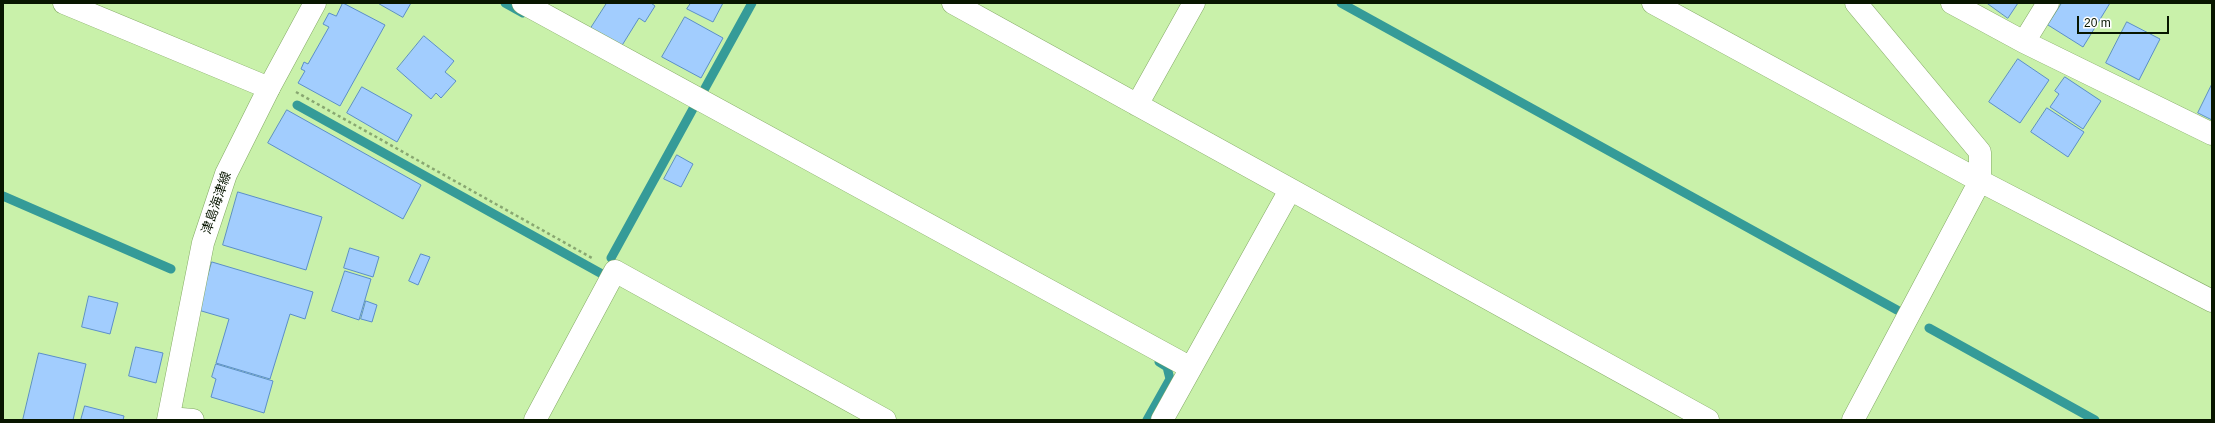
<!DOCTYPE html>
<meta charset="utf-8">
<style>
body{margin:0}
#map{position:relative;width:2215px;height:423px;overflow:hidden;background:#c9f1aa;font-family:Helvetica,sans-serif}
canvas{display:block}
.frame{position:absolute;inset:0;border:4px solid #081600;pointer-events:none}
.scale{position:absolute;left:2077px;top:16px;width:92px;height:18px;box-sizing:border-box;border:2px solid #081600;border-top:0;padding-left:5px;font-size:12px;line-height:14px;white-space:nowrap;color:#081600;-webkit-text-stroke:3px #fff;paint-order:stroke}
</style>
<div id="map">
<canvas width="2215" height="423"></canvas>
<div class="frame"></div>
<div class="scale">20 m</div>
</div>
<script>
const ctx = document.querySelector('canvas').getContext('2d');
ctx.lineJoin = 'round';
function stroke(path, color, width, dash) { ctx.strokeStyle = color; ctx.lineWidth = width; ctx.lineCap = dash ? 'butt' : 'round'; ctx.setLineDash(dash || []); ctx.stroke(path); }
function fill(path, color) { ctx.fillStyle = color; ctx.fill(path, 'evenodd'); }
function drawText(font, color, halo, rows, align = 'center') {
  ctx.font = font + ' Helvetica,"Noto Sans JP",sans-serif'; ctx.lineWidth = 3.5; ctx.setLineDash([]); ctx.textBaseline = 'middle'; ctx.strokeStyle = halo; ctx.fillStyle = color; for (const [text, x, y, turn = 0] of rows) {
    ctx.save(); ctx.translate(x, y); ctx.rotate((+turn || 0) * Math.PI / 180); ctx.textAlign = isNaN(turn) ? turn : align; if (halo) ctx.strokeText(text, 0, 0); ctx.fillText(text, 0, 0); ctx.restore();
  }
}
const stream = new Path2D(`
 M505,3L523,13
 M1341,3L1897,310
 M704,90L752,3
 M297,105L602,274
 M3,196L171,269
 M611,258L694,107
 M1929,328L2095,420
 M1147,420L1170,379L1167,367L1159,362`);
const building = new Path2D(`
 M343,3L385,25L340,106L298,83L305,71L301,69L304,62L308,64L329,27L323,24L329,13L336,16Z
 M378,3H411L403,17Z
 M607,3H651L655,6L645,22L639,18L621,47L591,28Z
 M691,3H723L713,22L687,9Z
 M1987,3H2018L2008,18Z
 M2062,3H2110L2083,47L2048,25Z
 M685,17L723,38L701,78L662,57Z
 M2127,22L2160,39L2139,80L2106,63Z
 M424,36L454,61L445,72L456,81L441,98L436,93L431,99L397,69Z
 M2018,59L2049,80L2020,123L1989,102Z
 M2065,77L2101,101L2083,129L2050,107L2059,94L2055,91Z
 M2212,84V120L2198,113Z
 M362,87L412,115L397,142L347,113Z
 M2047,108L2084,132L2068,157L2031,132Z
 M287,110L421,185L403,219L268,143Z
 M677,155L693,164L681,187L664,179Z
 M238,192L322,217L306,270L223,245Z
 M350,248L379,257L373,277L344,268Z
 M421,254L430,257L418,285L409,281Z
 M212,262L313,292L305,319L290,314L270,379L216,363L229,319L198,310Z
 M345,271L371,279L359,320L332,311Z
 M89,296L118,303L110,334L82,327Z
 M366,301L377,305L372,322L361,319Z
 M136,347L163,353L156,383L129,376Z
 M39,353L86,364L73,420H23Z
 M216,364L273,381L264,413L211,397L216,379L212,377Z
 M85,406L124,416L123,420H81Z`);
const path = new Path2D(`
 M296,92L592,258`);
const minor = new Path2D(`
 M64,3L269,88
 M523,3L1191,368
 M953,3L1708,420
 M1653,3L1980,181L2212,301
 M1952,3L2024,42L2212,134
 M2024,42L2048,3
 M1137,105L1194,3
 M169,418L193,420
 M535,420L615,271L885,420
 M1162,420L1290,190
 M1853,420L1980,181V152L1856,3`);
const major = new Path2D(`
 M168,420L203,243L226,174L269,88L315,3`);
const streetNames = [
 ["津島海津線",217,203,-71]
];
stroke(stream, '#359b98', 9);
fill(building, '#a2cdfe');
stroke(building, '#5b8ec8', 1);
stroke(minor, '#82a864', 23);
stroke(major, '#82a864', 23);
stroke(path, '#88a771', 2.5, [3, 3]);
stroke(minor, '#fff', 22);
stroke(major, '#fff', 22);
drawText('13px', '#081600', '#fff', streetNames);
</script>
